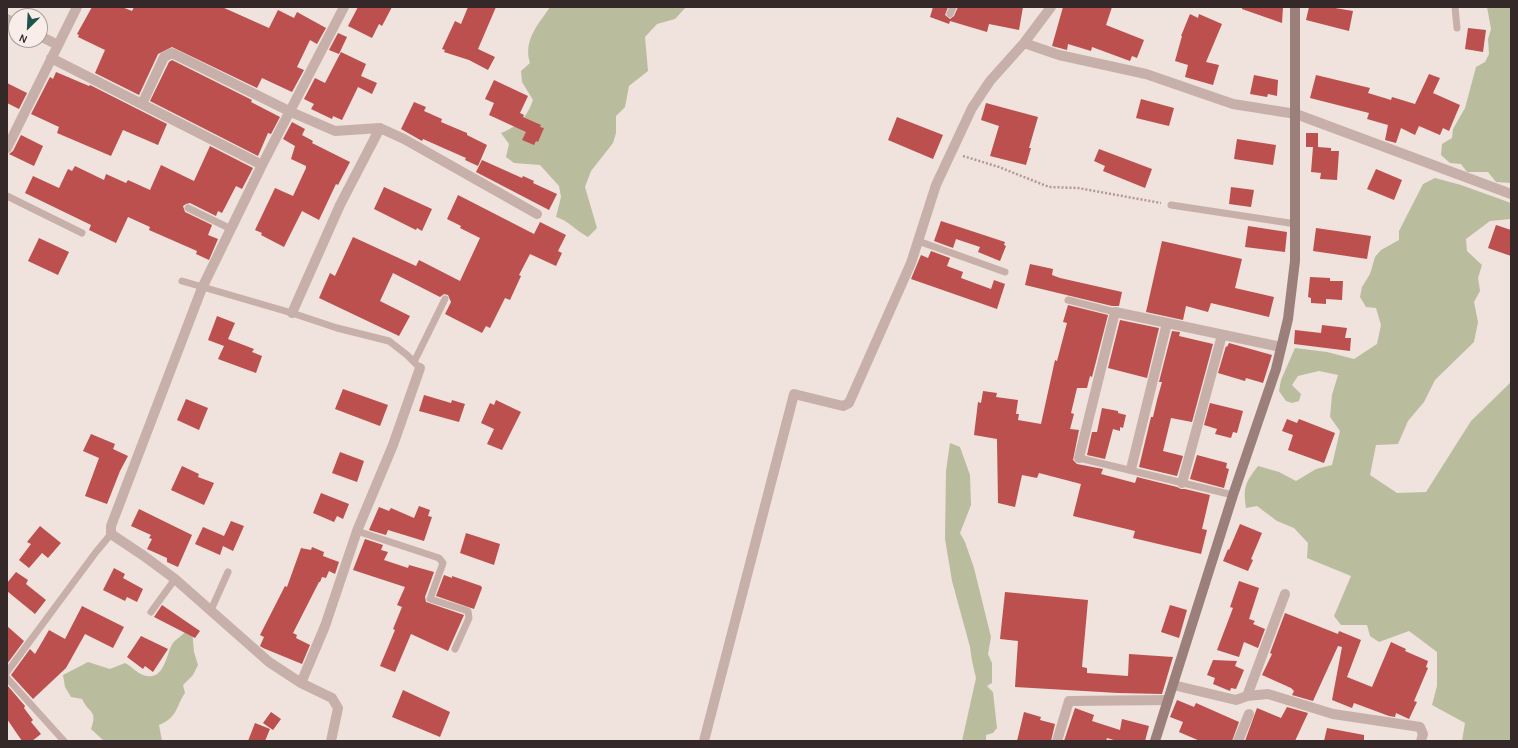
<!DOCTYPE html>
<style>
body{margin:0}
#map{position:relative;width:1518px;height:748px;overflow:hidden;background:#f0e2dc;font-family:Karla,sans-serif}
canvas{display:block}
.frame{position:absolute;inset:0;border:8px solid #342928;pointer-events:none}
.north{position:absolute;left:8px;top:8px;width:40px;height:40px;box-sizing:border-box;background:#f8ede8;border:1px solid #aa9f9b;border-radius:50%;rotate:204deg;font-size:11px;font-weight:700;line-height:16px;text-align:center;color:#342928}
.north::after{content:'';display:block;margin:auto;width:14px;height:18px;background:#21524b;clip-path:polygon(50% 0,100% 100%,50% 72%,0 100%)}
</style>
<div id="map">
<canvas width="1518" height="748"></canvas>
<div class="frame"></div>
<div class="north">N</div>
</div>
<script>
const ctx = document.querySelector('canvas').getContext('2d');
ctx.lineJoin = 'round';
function fill(path, color) { ctx.fillStyle = color; ctx.fill(path, 'evenodd'); }
function stroke(path, color, width, dash) { ctx.strokeStyle = color; ctx.lineWidth = width; ctx.lineCap = dash ? 'butt' : 'round'; ctx.setLineDash(dash || []); ctx.stroke(path); }
const green = new Path2D(`
 M550,7H686L675,19L657,24L645,37L648,71L629,86L625,107L616,116V133L613,143L591,171L585,187L597,228L588,237C575,230 569,221 556,217L561,197L559,186L540,165L514,163L506,157L509,144L501,133C519,126 527,117 533,100L522,82L521,71L530,63C523,40 538,25 550,7Z
 M1487,7H1511V183L1496,182L1488,172H1467L1461,164L1450,163L1441,155L1442,144L1452,138L1453,129L1465,108L1476,67L1485,62L1489,54L1488,39L1491,29Z
 M1435,178L1461,185L1511,203V219L1490,221L1466,239L1467,251L1482,265L1478,278L1480,291L1474,302L1478,322L1474,342L1435,380L1424,402L1408,421L1398,444L1376,445L1370,475L1397,493L1426,492L1471,421L1511,382V741H1462L1465,723L1432,705L1437,686V652L1409,631L1379,642L1370,636L1367,625H1341L1334,616L1351,576L1307,558L1308,543L1294,528L1277,521L1257,506L1246,508C1243,487 1245,483 1258,466L1279,472L1296,481L1316,469L1332,465L1340,431L1330,417L1332,395L1338,375L1319,371L1298,376L1292,385L1301,394L1299,401L1292,403L1286,401L1279,391L1281,380L1295,348L1327,352L1354,359L1377,344L1381,325L1376,308L1366,307L1360,297L1362,287L1370,274L1375,257L1381,250L1399,240V231L1423,184Z
 M950,443L960,447L970,475L971,505L960,533L965,542L974,568L991,637L988,654L992,663V683L987,686L993,692L997,728L993,733L986,735V741H962L976,678L972,661L970,647L952,581L945,539L946,471Z
 M192,630L194,652L198,665L193,675L183,685L185,693C175,708 178,717 159,725L162,741H104L91,729C98,710 89,714 82,699L71,697L65,687L63,675L88,662L110,669L125,663C131,666 137,673 143,675C165,683 166,653 173,643C176,639 182,636 186,631Z`);
const building = new Path2D(`
 M92,7H122L132,11L134,7H222L269,28L278,10L294,18L297,12L326,28L317,44L310,40L297,67L304,70L292,92L262,78L257,88L172,47L158,54L139,95L95,73L105,50L78,37L79,35L77,34Z
 M358,7H392L382,26L379,24L372,38L348,26Z
 M468,7H496L478,49L495,57L488,70L469,60L444,52L445,50L442,49L455,21L461,24Z
 M933,7H948L945,15L950,19L954,16L958,7H1023L1019,30L989,24L987,32L950,21L949,24L930,17Z
 M1063,7H1112L1106,25L1144,40L1137,58L1132,56L1130,61L1092,47L1091,51L1068,44L1067,50L1052,46Z
 M1242,7H1283L1282,23L1242,9Z
 M1309,7H1329L1353,11L1349,31L1306,20Z
 M1190,14L1198,18L1199,14L1222,24L1206,62L1219,65L1213,85L1185,77L1188,65L1175,61L1182,36H1181Z
 M1468,28L1486,30L1483,52L1465,49Z
 M338,33L347,37L339,54L329,50Z
 M341,52L366,64L361,76L377,83L372,94L358,87L342,120L333,116L332,119L311,109L314,104L304,99L315,78L325,83Z
 M172,60L252,100L251,102L280,117L271,134L268,133L258,156L150,101L169,62Z
 M56,72L89,86L90,85L167,124L158,145L123,130L111,156L57,133L59,127L31,114L50,77L53,79Z
 M1429,74L1440,78L1433,93L1460,105L1449,131L1443,128L1440,135L1419,126L1415,135L1401,128L1396,143L1385,140L1388,125L1367,119L1369,113L1310,98L1316,75L1370,88L1368,93L1391,100L1392,97L1415,104Z
 M1254,75L1278,80L1277,96L1268,94L1267,97L1250,94Z
 M494,80L528,96L520,113L524,115L523,117L541,125L540,127L544,128L538,142L536,141L534,145L522,140L526,132L489,115L494,103L485,99Z
 M7,83L27,93L19,109L7,103Z
 M1141,99L1174,108L1169,126L1136,118Z
 M414,102L426,107L424,111L442,119L441,122L467,133V135L487,145L478,166L465,160L466,158L423,139L422,141L401,129Z
 M986,103L1038,117L1029,148H1031L1026,165L990,156L999,126L981,120Z
 M897,117L943,135L933,159L888,140Z
 M292,122L305,129L302,135L313,141L312,143L350,162L338,185L336,184L319,220L302,211L284,247L261,235L262,233L255,230L275,188L293,196L306,168V166L291,159L295,146L283,139Z
 M1306,133H1318V147L1331,148V151H1339L1337,180L1320,179L1321,173L1311,172L1313,147H1306Z
 M21,135L43,146L34,166L9,154L13,151Z
 M1237,139L1276,145L1273,165L1234,159Z
 M210,146L253,168L242,189L236,186L222,213L218,211L216,216L190,203L186,204L183,206L185,212L212,225L208,235L218,239L209,260L196,254L197,251L149,230L150,227L128,217L116,243L89,230L91,225L25,193L33,176L59,188L68,169L72,171L75,166L104,180L106,174L126,183L128,180L150,190L161,165L194,181Z
 M1099,149L1152,169L1145,188L1103,171L1105,166L1094,161Z
 M482,160L522,178L523,176L534,181L533,183L557,194L549,210L476,172Z
 M1376,169L1402,180L1394,200L1367,189Z
 M384,187L432,209L422,231L417,228L416,230L374,209Z
 M1231,187L1254,190L1251,207L1229,204Z
 M458,195L534,234L540,222L566,235L558,251L562,253L556,266L530,254L519,275L521,276L510,300L505,298L490,328L486,326L482,333L445,314L451,302L448,295L444,294L440,297L393,273L380,301L410,316L399,336L319,298L330,273L335,276L353,237L416,266L419,260L460,281L480,238L460,228L461,226L447,219Z
 M941,221L1005,242L1004,245L1006,246L1000,261L978,252L980,247L956,239L953,248L934,241Z
 M1496,225L1511,230V256L1488,248Z
 M1248,226L1287,232L1285,252L1245,247Z
 M1316,228L1371,236L1367,259L1313,251Z
 M39,238L69,252L58,275L28,261Z
 M1162,241L1242,259L1235,288L1274,297L1269,317L1211,303L1208,312L1186,306L1183,320L1146,312Z
 M931,251L950,258L947,266L963,272L961,278L991,289L994,280L1005,284L997,309L911,279L921,255L928,258Z
 M1030,264L1053,269L1052,275L1060,278L1122,292L1119,306H1112L1025,285Z
 M1310,277L1330,278V281H1343L1342,300L1326,299V304L1311,303V298L1308,297Z
 M1068,305L1108,315L1092,377L1090,376L1087,388H1077L1071,413L1074,414L1070,429L1079,430L1073,460L1077,464L1103,469L1101,474L1135,483L1137,477L1177,487L1181,489H1185L1210,495L1202,529L1207,530L1201,554L1133,538L1135,531L1073,516L1081,484L1039,473L1037,478L1022,475L1015,507L998,503L997,439L974,435L978,402L981,403L983,391L997,393L996,397L1018,400L1016,414H1019L1018,420L1041,424L1055,360L1057,361L1067,323L1063,322Z
 M217,316L235,323L228,339L254,349L252,352L262,356L256,373L218,359L224,346L208,340Z
 M1120,320L1159,328L1147,378L1108,368Z
 M1322,325L1347,328L1345,338H1351L1350,351L1294,344L1295,330L1321,333Z
 M1172,331L1180,332L1179,336L1213,344L1192,422L1171,418L1163,451L1183,456L1177,476L1139,467L1151,417H1153L1157,400L1162,382H1159Z
 M1229,343L1272,355L1263,383L1246,378L1245,381L1218,373L1226,346L1227,347Z
 M343,389L388,405L380,426L335,409Z
 M424,395L451,403L452,400L465,404L459,422L419,411Z
 M186,399L208,408L199,430L177,420Z
 M496,400L521,412L502,450L487,444L494,429L481,423L490,403L494,405Z
 M1210,403L1243,411L1237,433L1233,432L1231,438L1215,434L1217,429L1204,425Z
 M1102,408L1118,411V413L1126,415L1123,428L1120,427V431L1113,429L1105,459L1087,455L1092,432H1097Z
 M1287,419L1297,423L1299,419L1335,433L1324,463L1288,450L1293,435L1282,431Z
 M91,434L115,444L113,449L128,456L120,471L107,504L85,496L99,458L83,451Z
 M340,452L364,461L357,482L332,473Z
 M1197,455L1227,463L1226,468L1229,469L1224,488L1190,479Z
 M182,466L199,474L198,477L214,483L204,505L171,490Z
 M321,493L349,504L343,519L337,516L334,522L313,513Z
 M419,506L430,510L428,516L432,517L424,541L388,530L386,535L369,530L379,507L389,511L391,508L414,518Z
 M139,509L192,535L178,567L167,562V558L147,549L152,539L149,538L151,535L131,526Z
 M231,521L244,526L233,551L223,546L220,555L195,544L203,527L224,536Z
 M1240,524L1262,533L1251,559L1253,560L1248,571L1223,561L1228,549L1229,550Z
 M40,526L61,543L48,558L42,553L29,568L19,560L31,544L27,542Z
 M466,533L500,544L494,565L460,553Z
 M365,539L383,545L381,550L388,552L384,560L408,568L409,565L434,572L425,597L426,602L464,615L448,651L411,634L395,672L380,666L395,630L393,629L402,607L397,605L405,587L353,570Z
 M312,547L324,552L323,556L339,562L335,574L329,571L326,578L322,577L320,582H319L293,633L297,635L296,638L310,645L302,664L263,648L260,646L264,637L260,635L285,586L287,587L301,548L311,550Z
 M114,568L125,574L123,578L143,589L137,602L127,597L125,601L103,590Z
 M16,572L28,580L26,584L46,600L35,614L7,591V583Z
 M444,575L452,578V576L481,586L482,588L474,609L436,596Z
 M1239,581L1259,588L1249,619L1255,621L1253,624L1265,629L1258,648L1244,642L1239,657L1217,650L1233,608L1230,607Z
 M1005,592L1088,600L1082,667L1087,668V673L1128,676L1129,654L1173,657L1162,694L1118,693L1015,687L1018,641L1000,639Z
 M162,605L200,631L195,638L154,617Z
 M1170,605L1187,610L1179,638L1161,632Z
 M82,606L124,627L113,648L85,634L66,668L33,699L11,675L30,649L35,654L49,630L65,639Z
 M1285,613L1338,634L1339,631L1361,640L1347,677L1372,687L1391,642L1406,649L1405,651L1428,661L1426,667L1428,668L1414,701L1417,702L1409,719L1396,713L1395,717L1389,716L1354,703L1352,708L1332,700L1342,647L1338,646L1313,701L1292,695L1294,691L1291,688L1262,675L1272,654L1270,653Z
 M7,626L24,641L7,664Z
 M141,636L168,649L153,672L145,666L143,669L127,657Z
 M1213,660L1237,661L1235,666L1244,670L1236,689L1231,688L1230,691L1213,684L1215,678L1207,675Z
 M7,685L25,706L24,708L33,720L31,722L41,734L32,741H22L7,719Z
 M403,690L450,712L440,737L392,717Z
 M1177,700L1194,707L1196,703L1239,722L1232,741H1200L1179,732L1183,722L1170,717Z
 M1287,707L1308,713L1295,741H1245L1257,708L1281,718Z
 M1075,708L1094,715L1092,721L1120,730L1122,719L1149,726L1145,741H1117L1107,738L1106,741H1064Z
 M271,712L281,719L273,730L263,723Z
 M1024,712L1041,717L1040,720L1055,724L1051,741H1017Z
 M255,723L270,729L265,741H248Z
 M1327,728L1364,735V741H1324Z`);
const path = new Path2D(`
 M963,156L999,167L1049,187L1078,188L1161,203`);
const lane = new Path2D(`
 M1455,7L1457,28
 M950,14L953,7
 M7,196L82,233
 M1171,205L1296,224
 M188,208L231,229
 M918,241L1005,272
 M182,281L292,313L337,328L389,341L407,355L420,368
 M1068,300L1115,312
 M414,362L445,299
 M1079,458L1233,495
 M357,531L439,558L443,563L430,599L468,611L469,618L455,649
 M211,610L228,572
 M151,612L175,579
 M7,672L96,552L111,534
 M7,678L64,741`);
const street = new Path2D(`
 M7,19L16,24
 M40,36L58,45
 M1024,43L1059,55L1146,74L1233,104L1296,114L1511,194
 M51,58L262,165
 M142,104L164,57L172,53L291,112L335,131L380,128L404,139L537,214
 M7,148L77,7
 M292,313L340,205L380,128
 M1079,458L1115,312L1281,347
 M1131,469L1167,323
 M1182,483L1222,335
 M301,683L325,626L357,531L393,445L420,368
 M1173,685L1236,700L1247,696L1268,694L1333,714L1420,727L1423,734L1421,741
 M1247,696L1285,594
 M331,741L338,708L332,698L301,683L269,662L175,579L144,556L111,534V526L202,288L262,165L344,7
 M704,741L794,394L843,406L849,403L911,263L936,185L972,108L990,81L1024,43L1051,7
 M1057,741L1069,701L1168,700
 M1238,741L1249,714`);
const secondary = new Path2D(`
 M1155,741L1233,495L1276,369L1288,319L1295,261V7`);
fill(green, '#babd9d');
fill(building, '#bb504e');
stroke(path, '#b29a93', 2.5, [2, 2]);
stroke(lane, '#c7b0a9', 7);
stroke(street, '#c7b0a9', 10);
stroke(secondary, '#9a7f7a', 10);
</script>
